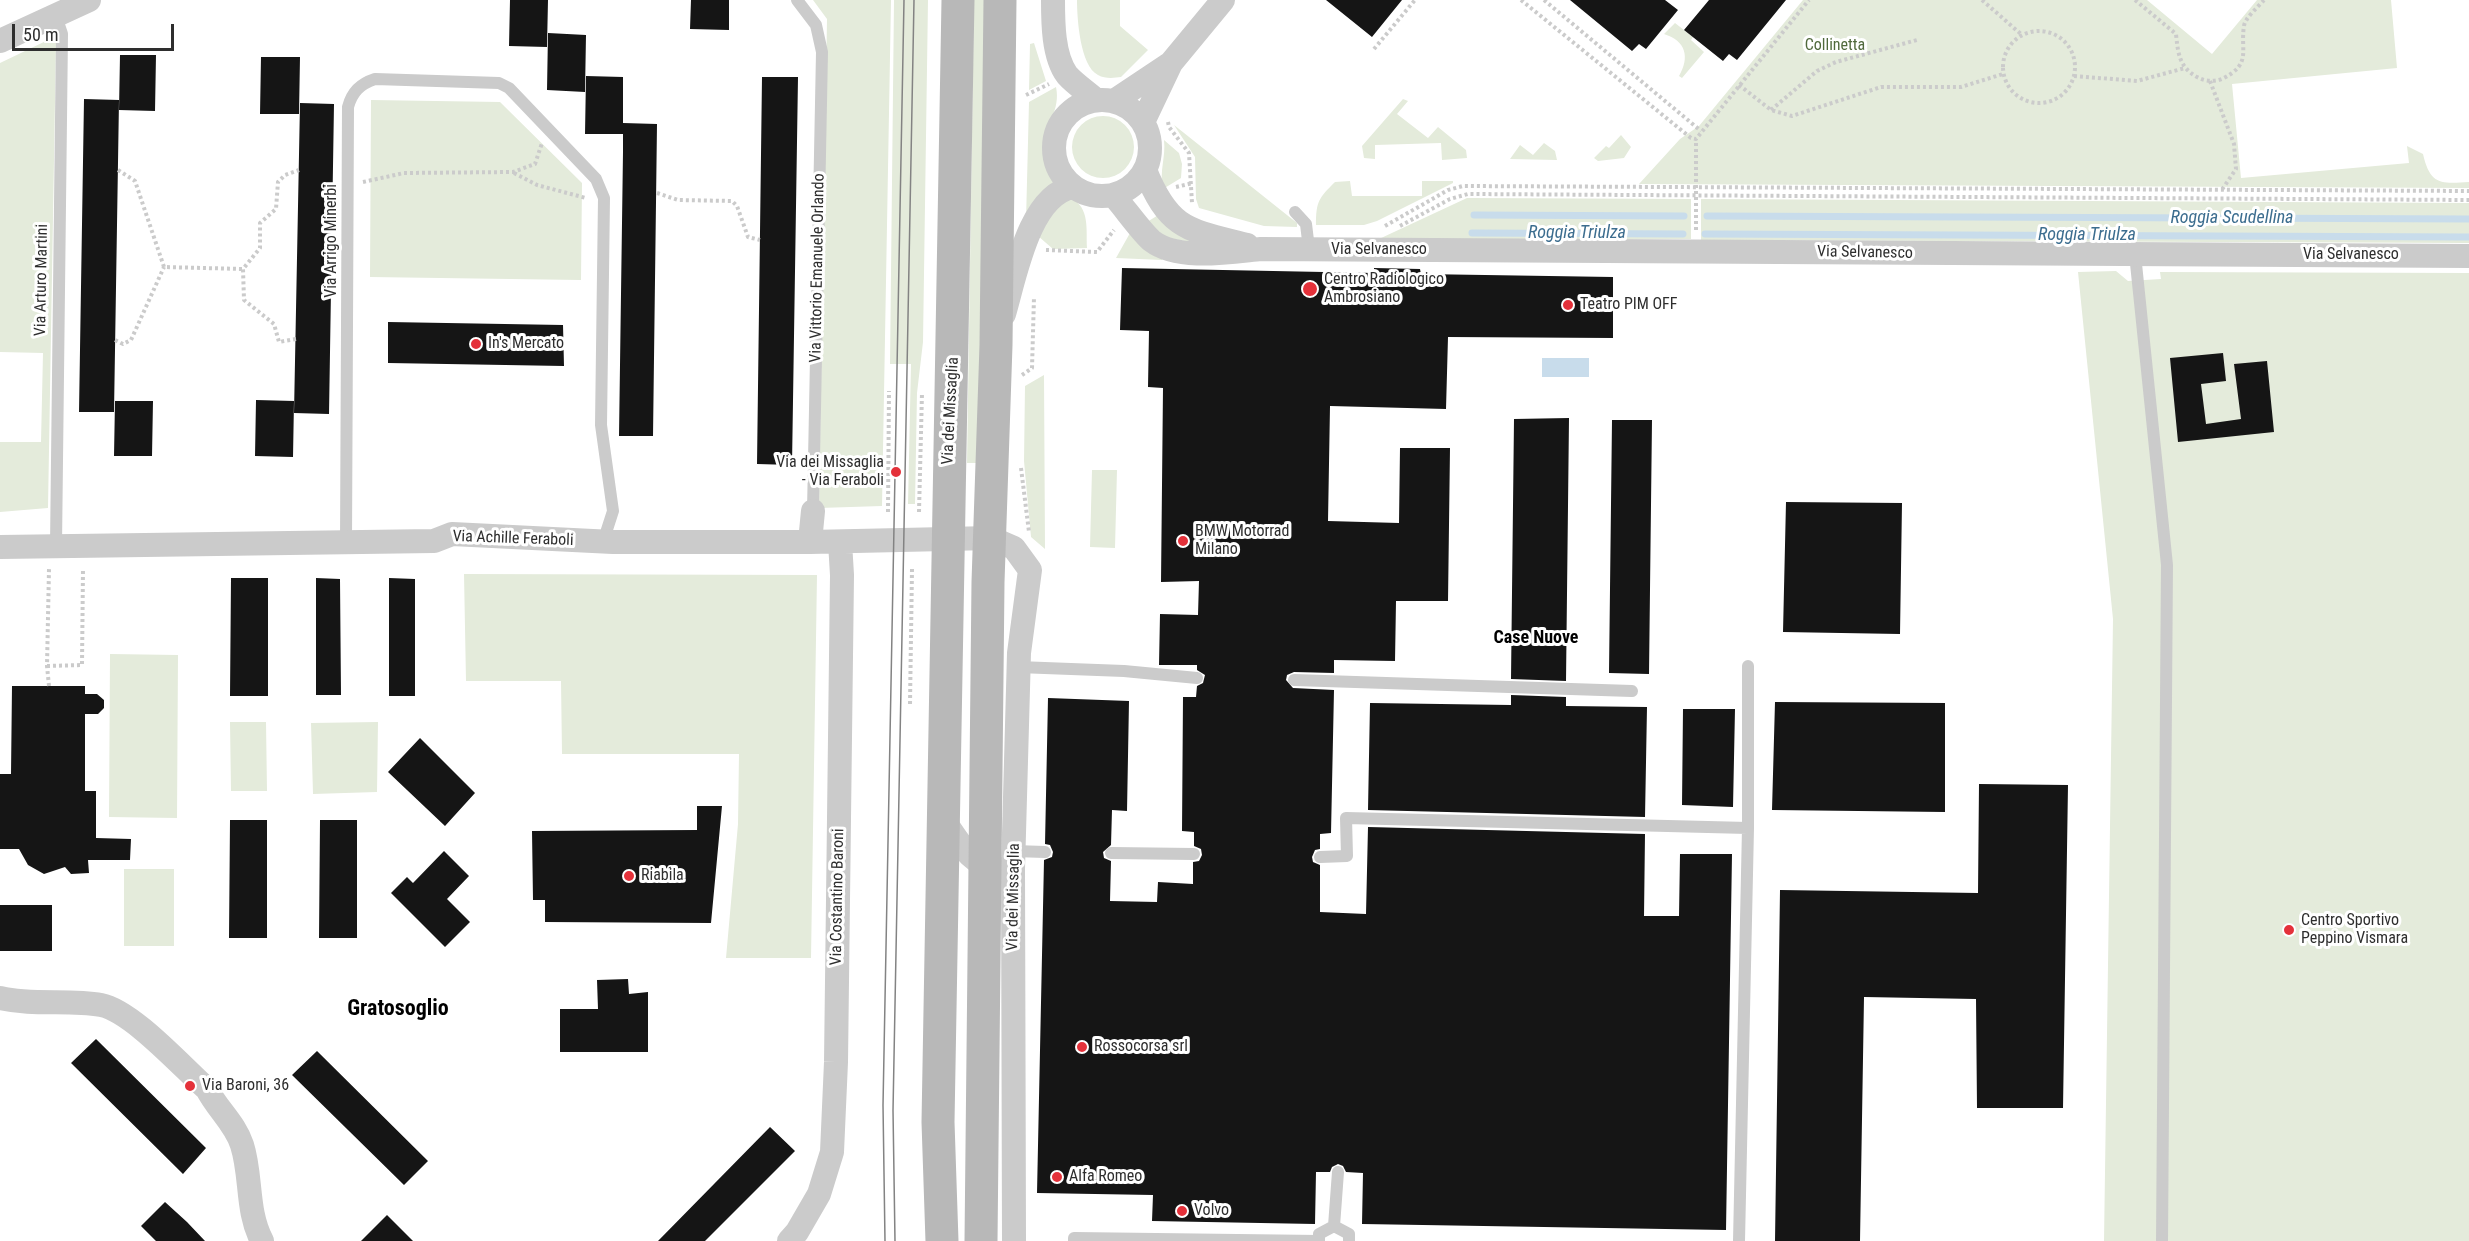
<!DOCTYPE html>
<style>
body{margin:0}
#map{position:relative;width:2469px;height:1241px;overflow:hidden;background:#fff;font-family:"Roboto Condensed",sans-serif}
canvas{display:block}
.scale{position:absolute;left:12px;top:24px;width:162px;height:27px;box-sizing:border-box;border:3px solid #2e2e2e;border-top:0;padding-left:8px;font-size:18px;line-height:21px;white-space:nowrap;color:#2e2e2e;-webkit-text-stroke:4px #fff;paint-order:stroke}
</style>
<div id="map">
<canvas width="2469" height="1241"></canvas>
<div class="scale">50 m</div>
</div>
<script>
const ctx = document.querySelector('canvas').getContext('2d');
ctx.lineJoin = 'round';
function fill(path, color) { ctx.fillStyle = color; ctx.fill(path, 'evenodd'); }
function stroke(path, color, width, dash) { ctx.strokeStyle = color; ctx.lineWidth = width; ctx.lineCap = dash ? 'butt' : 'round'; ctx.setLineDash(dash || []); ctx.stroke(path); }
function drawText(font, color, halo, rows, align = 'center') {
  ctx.font = font + ' "Roboto Condensed",sans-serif'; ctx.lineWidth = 6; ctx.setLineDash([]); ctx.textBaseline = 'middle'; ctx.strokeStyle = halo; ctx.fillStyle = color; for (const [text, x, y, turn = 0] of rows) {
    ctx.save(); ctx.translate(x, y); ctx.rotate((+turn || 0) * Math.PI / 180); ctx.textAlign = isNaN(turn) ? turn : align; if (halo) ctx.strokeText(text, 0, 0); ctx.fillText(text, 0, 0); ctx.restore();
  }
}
const green = new Path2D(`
 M813,0H891L882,506L819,508L827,19Z
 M894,0H928L923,342L917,393L915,504H908L911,364H890Z
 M974,0H988L981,463H967Z
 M1077,0H1120V26L1148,50L1121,77C1114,78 1105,79 1098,75C1080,66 1077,18 1077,0Z
 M1803,0H2147L2212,54L2257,0H2391L2397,68L2232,84L2241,178L2409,163L2407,146L2423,154C2430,185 2441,184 2469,182V188L1639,184L1680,139L1699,126Z
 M1675,23L1693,37L1691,40L1704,52L1682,78L1679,76C1690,57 1686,41 1664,34Z
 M48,40L56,43L48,508L0,512V442H41L43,353L0,352V63Z
 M1034,43L1046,81L1029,90L1030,44Z
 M1056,87C1061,110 1045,125 1044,147C1044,160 1053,171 1054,183L1026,221L1029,102Z
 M1403,99L1408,101L1397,114L1428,138L1438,127L1466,150L1467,158L1442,160L1441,143L1375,145V159L1364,158L1362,146Z
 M371,100L500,102L582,183L581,280L370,277Z
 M1072 147a31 31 0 1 1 62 0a31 31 0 1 1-62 0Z
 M1174,125L1297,223V227L1264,226L1199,208L1196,199L1195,157Z
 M1621,135L1631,147L1624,158L1598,161L1594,158L1606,146L1609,148Z
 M1164,140L1179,153L1182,164L1181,178L1163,189C1159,171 1166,157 1164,140Z
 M1544,143L1555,151L1557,160L1510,159L1520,145L1533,155Z
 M1350,181L1352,196H1422V181H1453V183L1377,221L1364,225H1316C1316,201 1319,198 1335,182Z
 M1071,198C1090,208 1086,229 1087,248L1053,249L1038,236L1056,206Z
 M1467,198L1691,199V239H1379Z
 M1701,199L2469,203V243L1701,240Z
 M1160,214L1213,246L1162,237L1147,222Z
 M1130,233L1164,256L1162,260L1116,258Z
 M2116,271L2128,281L2161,279L2160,272L2469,273V1241H2104L2113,619L2078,272Z
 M1044,375L1045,549L1031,537L1024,461L1025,386Z
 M1092,470H1117L1115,548L1090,547Z
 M464,574L817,575L811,958H726L738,824L739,754H562L561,681H466Z
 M110,654L178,655L177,818L109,817Z
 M230,722H266L267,791H231Z
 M378,722L377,792L313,794L311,723Z
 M124,869H174V946H124Z`);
const water = new Path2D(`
 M1542,358H1589V377H1542Z`);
const stream = new Path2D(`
 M1474,215L1684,216
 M1707,216L2469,219
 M1472,233L1683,234
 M1705,234L2469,237`);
const building = new Path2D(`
 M510,0H548L547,47L509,46Z
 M691,0H729V30L690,29Z
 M1326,0H1402L1372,37Z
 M1570,0H1665L1678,10L1646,49L1639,44L1632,51Z
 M1709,0H1786L1737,60L1729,54L1723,61L1684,30Z
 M548,33L586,35L585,92L547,90Z
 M120,55H156L155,111L119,110Z
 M261,57H300L299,114H260Z
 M586,76L623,77V123L657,124L653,436H619L623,152V134H585Z
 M762,77H798L792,465L757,464Z
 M84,99L119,100L114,412H79Z
 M300,103L334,104L329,414L294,413Z
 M1122,268L1374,273V268L1420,269L1421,274L1613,277V338L1448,337L1446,409L1330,406L1328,521L1399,523L1400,448H1450L1448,601H1396L1395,661L1334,660V673L1294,672L1287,675L1286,680L1293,688L1334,690L1331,833L1320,834V849L1315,850L1312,857L1313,862L1320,865V912L1366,914L1368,827L1645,834L1644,916H1679L1680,854H1732L1726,1230L1362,1224L1363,1173L1346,1172L1343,1166L1338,1164L1332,1167L1330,1172H1316L1315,1224L1152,1221L1153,1195L1037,1193L1044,860L1052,857L1053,852L1050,845L1045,844L1048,698L1129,701L1127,811L1112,810L1111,845L1103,852L1104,858L1111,861L1110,901L1157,902L1158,882L1193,884V862L1199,861L1202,855L1201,849L1194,846V832L1182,831L1183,697H1196L1197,686L1203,683L1205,675L1197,670V665H1159L1160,614L1198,615L1199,581L1161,582L1163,388L1148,387L1149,331L1120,330Z
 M388,322L563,325L564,366L388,363Z
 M2223,353L2226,381L2201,384L2206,424L2241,419L2234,364L2267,361L2274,432L2178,442L2170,358Z
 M256,400L294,401L293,457L255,456Z
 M115,401H153L152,456H114Z
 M1569,418L1566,681L1511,679L1514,419Z
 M1612,420H1652L1649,674L1609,673Z
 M1786,502L1902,503L1900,634L1783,632Z
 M231,578H268V696H230Z
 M316,578L340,579L341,695H316Z
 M389,578L415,579V696H389Z
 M12,686H85V694H97L104,700V708L98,714H85V791H96V838L131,839L130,860H88L89,873L71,874L65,867L44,874L28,865L19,849H0V774H11Z
 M1511,695L1566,697V706L1647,707L1645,817L1368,810L1370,703L1511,705Z
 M1775,702L1945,703V812L1772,810Z
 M1683,709H1735L1733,807L1682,805Z
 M420,738L475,793L445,826L388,772Z
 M1979,784L2068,785L2063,1108H1977L1976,999L1864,997L1860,1241H1775L1780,890L1978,893Z
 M697,806H722L711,923L545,922V900H533L532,831L697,830Z
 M230,820H267V938H229Z
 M320,820H357V938H319Z
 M444,851L469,876L447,899L470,922L445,947L391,893L407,877L413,883Z
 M0,905H52V951H0Z
 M628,979L629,994L648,992V1052H560V1009H598L597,980Z
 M96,1039L206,1148L183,1174L71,1063Z
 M317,1051L428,1161L404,1185L292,1075Z
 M770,1127L795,1151L705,1241H658Z
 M165,1202L187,1222L205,1241H156L141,1226Z
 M387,1215L413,1241H361Z`);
const path = new Path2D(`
 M1521,0L1691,138L1696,139L1809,0
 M1544,0L1701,131
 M1982,0L2022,35
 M2135,0L2176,34C2178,53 2179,67 2197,77C2206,82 2216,82 2224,78C2252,63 2240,51 2244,26C2245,18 2258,7 2264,0
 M2003 67a36 36 0 1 1 72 0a36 36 0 1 1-72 0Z
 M1374,49L1415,0
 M2074,76L2137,81L2185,68
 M2210,81L2234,144L2236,169L2221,191
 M1739,85L1771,110L1792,116L1881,87H1961L2003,74
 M1026,95L1049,84
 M1771,110L1817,71L1836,62L1917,40
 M1168,122L1169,127L1189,153L1192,203
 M118,170L135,181L164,267L243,269
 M514,173L537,185L586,198
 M363,182L404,173L513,172L535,164L542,143
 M1176,187L1193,183
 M657,193L678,200L732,201L737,206L748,237L760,240
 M1385,226L1448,190L1463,186L2469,191
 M1400,226L1450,199L1468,194L2469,200
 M1696,230V139
 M1046,250L1097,252L1114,230
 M296,339L279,342L274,324L244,300L243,269L260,248V223L276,209L278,182L285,175L299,170
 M115,340L123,344L131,340L164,267
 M1022,375L1032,368L1034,297
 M1021,468L1029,532
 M888,512L889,391
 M919,512L922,393
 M47,666L82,665L83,569
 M49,686L47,666L49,569
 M910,704L912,569`);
const service = new Path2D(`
 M797,0L816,25L822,52L813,511
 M56,16L62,34L56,546
 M1295,212L1306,224L1309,249
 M2135,254L2167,565L2162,1241
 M346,542L348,107C352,92 360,84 375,79L499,83L509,88L596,179L604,198L601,425L613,511L603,542
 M1748,666V828
 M1018,667L1124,671L1197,678
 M1294,680L1632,691
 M1014,851L1045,852
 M1111,853L1194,854
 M1320,857L1347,856L1346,818L1748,828L1739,1241
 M1334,1226L1338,1172
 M1074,1241V1238L1319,1241
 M1319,1241V1234L1334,1226L1349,1234V1241`);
const minor = new Path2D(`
 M1053,0C1053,22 1053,56 1067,75C1075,84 1087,92 1096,100
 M0,41L89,0
 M1054 148a48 48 0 1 1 96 0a48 48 0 1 1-96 0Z
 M1114,101L1171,63
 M1143,122L1171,63L1223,0
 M1145,170C1169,230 1188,230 1247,245
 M1113,195C1124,207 1142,233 1152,241C1178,261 1230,252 1261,249L2469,256
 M1004,314C1015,277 1029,195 1073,187
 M810,542L813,511
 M0,547L434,541L452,534L613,542H810L991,538L1014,548L1030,570L1019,653L1013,869L1014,1241
 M945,822C958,840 971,866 996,868
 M0,998C34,1006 69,999 101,1005C132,1011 182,1067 207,1089C217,1109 235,1123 242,1145C252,1176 246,1211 262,1241
 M789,1241L797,1232L819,1194L832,1152L836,1062L842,575L840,542`);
const secondary = new Path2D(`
 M942,1241L938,1122L958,0
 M981,1241L988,582L996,345L1000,0`);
const tram = new Path2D(`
 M885,1241L883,1105L904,0
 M895,1241L893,1110L914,0`);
const markers = [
 [1310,289,8,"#e4313a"],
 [1568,305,6,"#e4313a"],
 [476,344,6,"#e4313a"],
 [896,472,6,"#e4313a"],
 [1183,541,6,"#e4313a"],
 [629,876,6,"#e4313a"],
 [2289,930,6,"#e4313a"],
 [1082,1047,6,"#e4313a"],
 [190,1086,6,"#e4313a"],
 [1057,1177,6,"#e4313a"],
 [1182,1211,6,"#e4313a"]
];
const parkNames = [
 ["Collinetta",1835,46]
];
const streetNames = [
 ["Via Arrigo Minerbi",332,241,-90],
 ["Via Selvanesco",1379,250],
 ["Via Selvanesco",1865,253,1],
 ["Via Selvanesco",2351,255],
 ["Via Vittorio Emanuele Orlando",818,268,-89],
 ["Via Arturo Martini",42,280,-89],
 ["Via dei Missaglia",951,411,-87],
 ["Via Achille Feraboli",513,539,2],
 ["Via Costantino Baroni",838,897,-89],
 ["Via dei Missaglia",1014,897,-89]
];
const poiNames = [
 ["Centro Radiologico",1324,280],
 ["Ambrosiano",1324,298],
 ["Teatro PIM OFF",1580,305],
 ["In's Mercato",488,344],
 ["Via dei Missaglia",884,463,"right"],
 ["- Via Feraboli",884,481,"right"],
 ["BMW Motorrad",1195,532],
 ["Milano",1195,550],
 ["Riabila",641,876],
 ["Centro Sportivo",2301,921],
 ["Peppino Vismara",2301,939],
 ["Rossocorsa srl",1094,1047],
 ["Via Baroni, 36",202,1086],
 ["Alfa Romeo",1069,1177],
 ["Volvo",1194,1211]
];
const waterNames = [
 ["Roggia Scudellina",2232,218],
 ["Roggia Triulza",1577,233],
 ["Roggia Triulza",2087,235]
];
const neighbourhoodNames = [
 ["Case Nuove",1536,638]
];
const districtNames = [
 ["Gratosoglio",398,1009]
];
fill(green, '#e4ebdb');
fill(water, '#c8dceb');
stroke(stream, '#c8dceb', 7);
fill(building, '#151515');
stroke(path, '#cbcbcb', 4, [3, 3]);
stroke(service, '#cbcbcb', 12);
stroke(minor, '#cbcbcb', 24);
stroke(secondary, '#b8b8b8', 33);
stroke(tram, '#838383', 1.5);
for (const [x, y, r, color] of markers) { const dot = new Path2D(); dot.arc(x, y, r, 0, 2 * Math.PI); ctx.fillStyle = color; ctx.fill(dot); stroke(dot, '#fff', 2); }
drawText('16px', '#50693c', '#fff', parkNames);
drawText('16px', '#2e2e2e', '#fff', streetNames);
drawText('16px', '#2e2e2e', '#fff', poiNames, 'left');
drawText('italic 18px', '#3c6d8f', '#fff', waterNames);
drawText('bold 18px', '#000', '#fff', neighbourhoodNames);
drawText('bold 22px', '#000', '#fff', districtNames);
</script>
